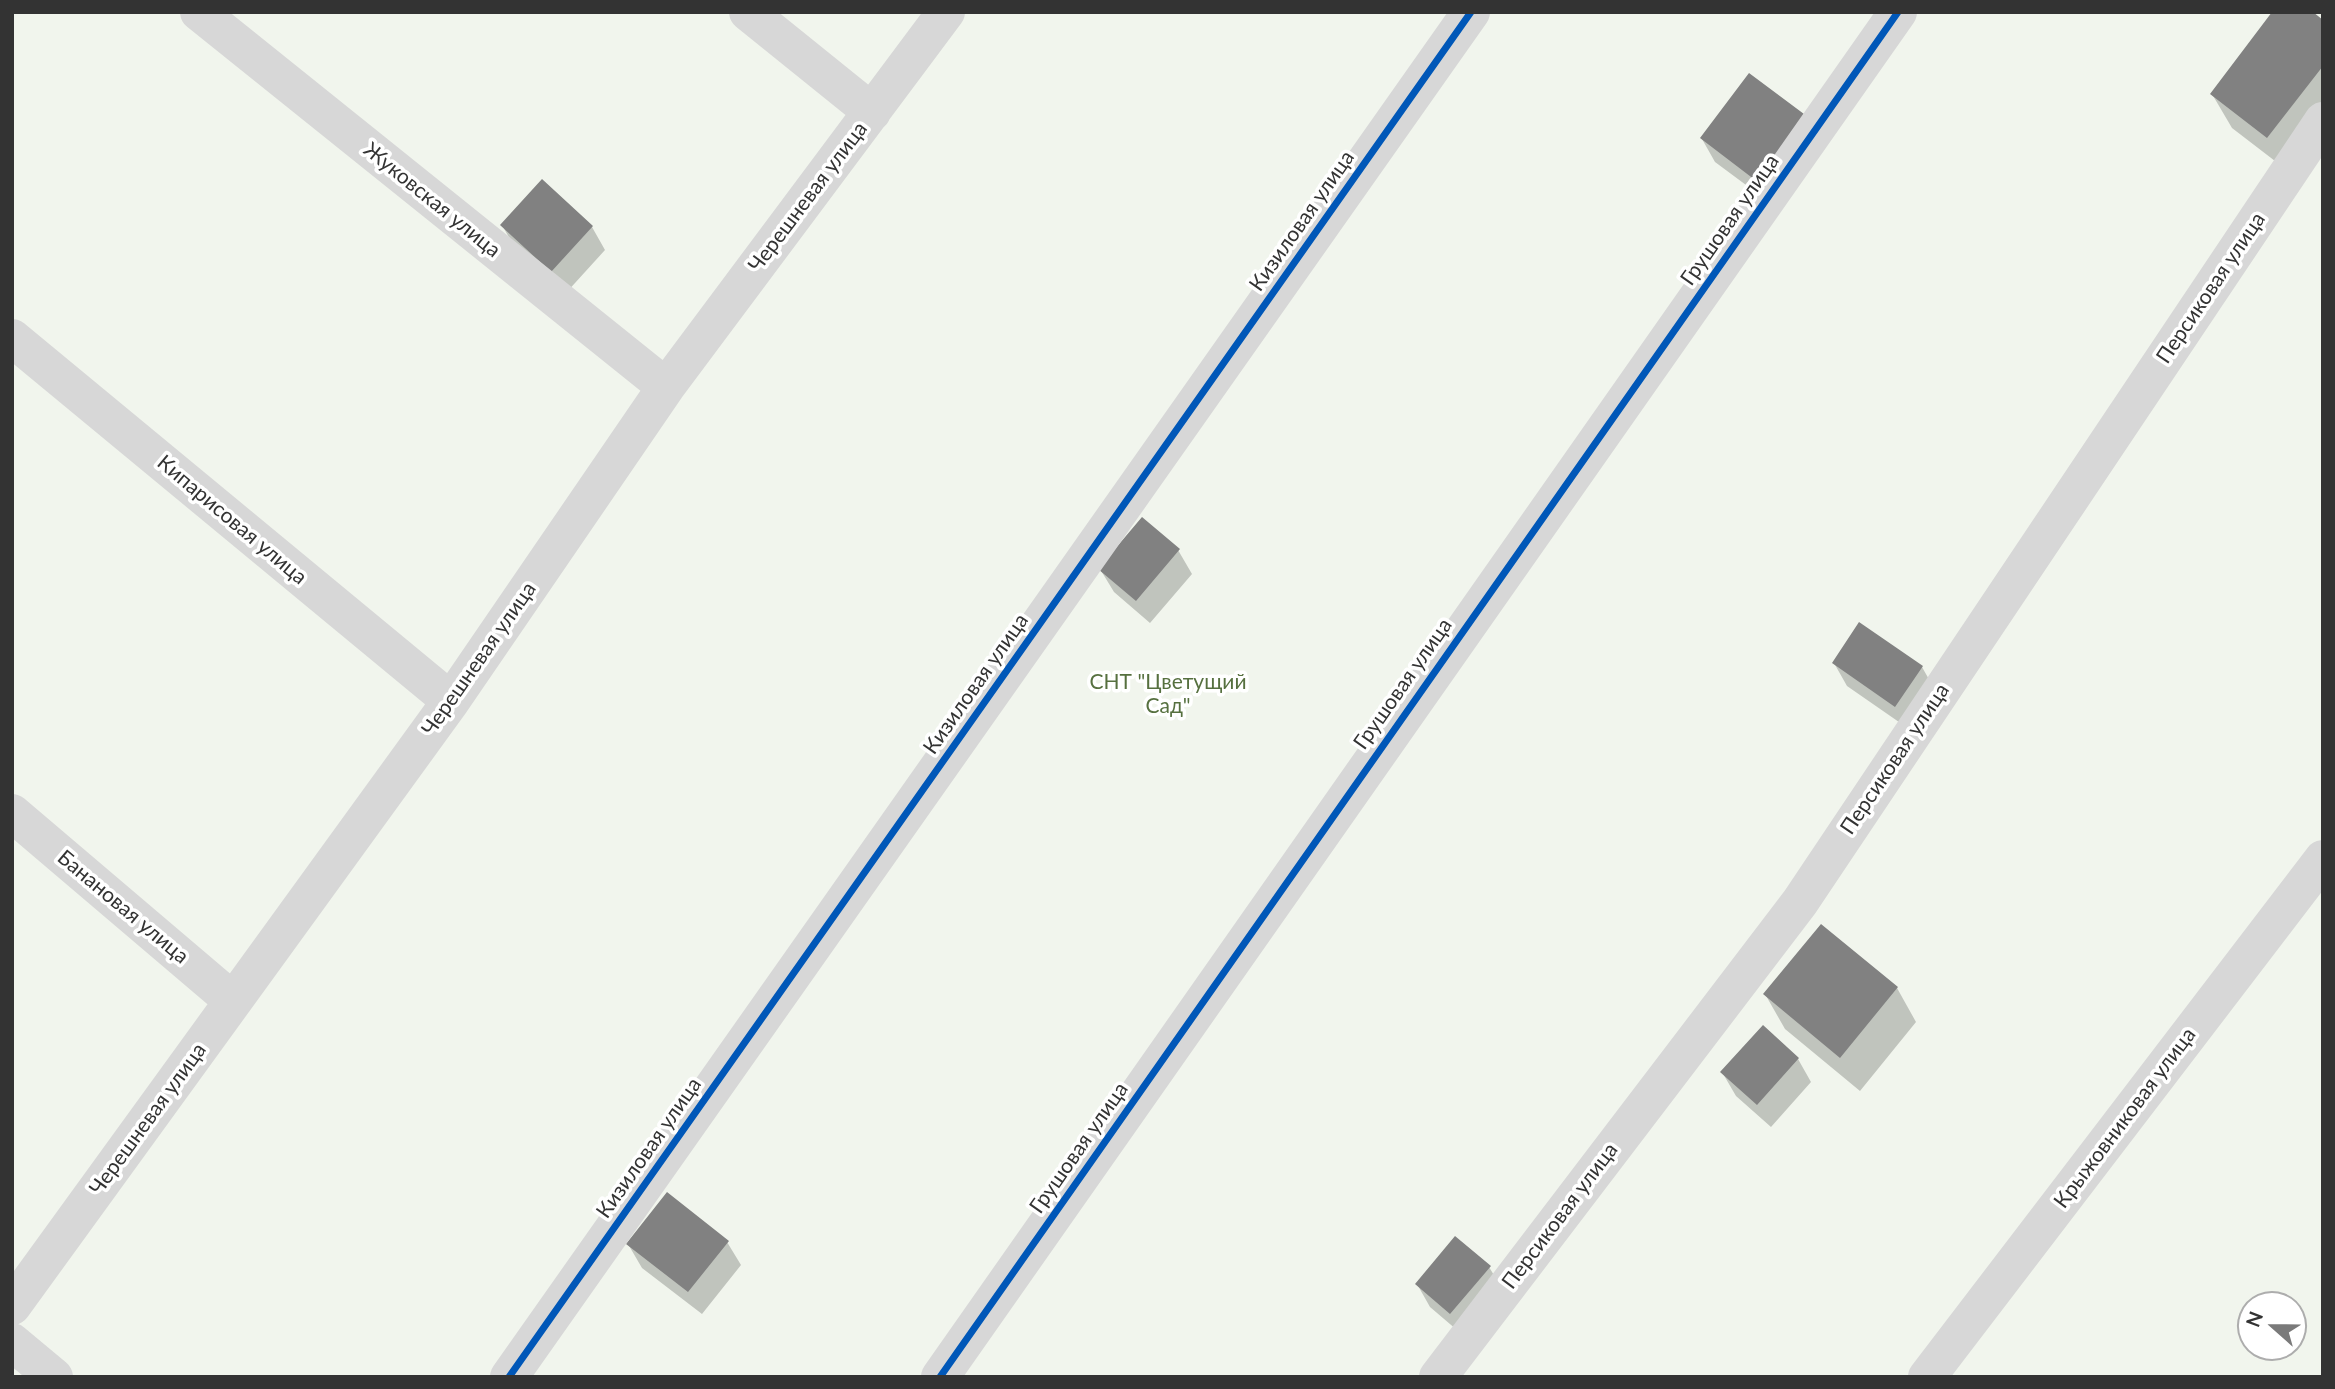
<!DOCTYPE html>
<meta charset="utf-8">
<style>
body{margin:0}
#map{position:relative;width:2335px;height:1389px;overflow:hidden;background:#fff;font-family:Lato,sans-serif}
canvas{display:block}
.frame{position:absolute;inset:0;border:14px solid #333;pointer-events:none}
.north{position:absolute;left:2237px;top:1291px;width:70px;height:70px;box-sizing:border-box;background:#fff;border:2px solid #adadad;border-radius:50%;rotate:291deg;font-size:19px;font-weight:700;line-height:28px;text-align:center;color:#333}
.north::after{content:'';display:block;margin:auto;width:24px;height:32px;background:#7a7a7a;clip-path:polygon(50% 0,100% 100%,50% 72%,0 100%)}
</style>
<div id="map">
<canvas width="2335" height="1389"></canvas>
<div class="frame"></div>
<div class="north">N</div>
</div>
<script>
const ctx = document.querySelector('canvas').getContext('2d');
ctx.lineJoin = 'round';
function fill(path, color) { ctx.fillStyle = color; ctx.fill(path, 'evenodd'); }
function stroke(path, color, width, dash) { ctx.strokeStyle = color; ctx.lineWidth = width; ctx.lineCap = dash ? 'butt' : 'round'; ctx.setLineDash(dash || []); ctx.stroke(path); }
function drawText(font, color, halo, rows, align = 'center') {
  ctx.font = font + ' Lato,sans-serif'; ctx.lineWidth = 7; ctx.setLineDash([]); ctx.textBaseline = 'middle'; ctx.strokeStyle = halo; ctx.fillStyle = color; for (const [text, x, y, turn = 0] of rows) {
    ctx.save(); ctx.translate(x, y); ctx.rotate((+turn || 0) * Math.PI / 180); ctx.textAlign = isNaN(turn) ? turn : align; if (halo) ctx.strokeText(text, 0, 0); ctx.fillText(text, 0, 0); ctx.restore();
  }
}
const green = new Path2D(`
 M12,12H2323V1377H12ZM2251,1305H2293V1347H2251Z`);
const shadow = new Path2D(`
 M2323,22V125L2288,171L2232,128L2212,94Z
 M1749,75L1773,205L1715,162L1702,139Z
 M502,225L592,227L605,250L565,294L515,248Z
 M1178,550L1192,574L1150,623L1114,592L1100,569Z
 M1834,663L1922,667L1935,690L1909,729L1847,686Z
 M1897,988L1916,1022L1860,1091L1785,1029L1765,994Z
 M1798,1059L1811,1082L1771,1127L1736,1096L1722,1072Z
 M727,1242L741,1265L702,1314L642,1268L628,1244Z
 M1489,1267L1503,1290L1464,1336L1430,1307L1417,1284Z`);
const building = new Path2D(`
 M2272,12H2313L2323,20V66L2267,138L2210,94Z
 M1749,73L1808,117L1759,183L1700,138Z
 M542,179L593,226L551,272L500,225Z
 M1142,517L1180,549L1136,601L1098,569Z
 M1859,622L1923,666L1895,707L1832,663Z
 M1821,924L1898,987L1840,1058L1763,994Z
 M1763,1025L1799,1058L1757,1105L1720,1072Z
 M667,1192L729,1241L688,1292L626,1244Z
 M1455,1236L1491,1266L1450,1314L1415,1284Z`);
const minor = new Path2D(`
 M199,12L666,387
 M748,12L872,112
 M12,338L451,701
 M12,813L233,1001
 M12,1306L451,701L666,387L946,12
 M12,1342L54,1377
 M509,1377L1471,12
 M940,1377L1898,12
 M1438,1377L1800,902L2323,121
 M1927,1377L2323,859`);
const cycleway = new Path2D(`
 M509,1377L1471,12
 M940,1377L1898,12`);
const streetNames = [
 ["Черешневая улица",808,197,-53],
 ["Жуковская улица",432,200,39],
 ["Грушовая улица",1730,220,-55],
 ["Кизиловая улица",1302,221,-55],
 ["Персиковая улица",2211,288,-56],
 ["Кипарисовая улица",232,520,40],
 ["Черешневая улица",479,659,-55],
 ["Кизиловая улица",976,684,-55],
 ["Грушовая улица",1403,684,-55],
 ["Персиковая улица",1895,759,-56],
 ["Банановая улица",123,907,40],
 ["Крыжовниковая улица",2125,1118,-53],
 ["Черешневая улица",148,1119,-54],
 ["Кизиловая улица",649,1148,-55],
 ["Грушовая улица",1079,1148,-55],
 ["Персиковая улица",1560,1216,-53]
];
const parkNames = [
 ["СНТ \"Цветущий",1168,682],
 ["Сад\"",1168,706]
];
fill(green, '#f1f5ed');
fill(shadow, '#0003');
fill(building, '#818181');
stroke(minor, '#d7d7d7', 38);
stroke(cycleway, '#0057b8', 7);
drawText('21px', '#333', '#fff', streetNames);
drawText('21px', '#56703f', '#fff', parkNames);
</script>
